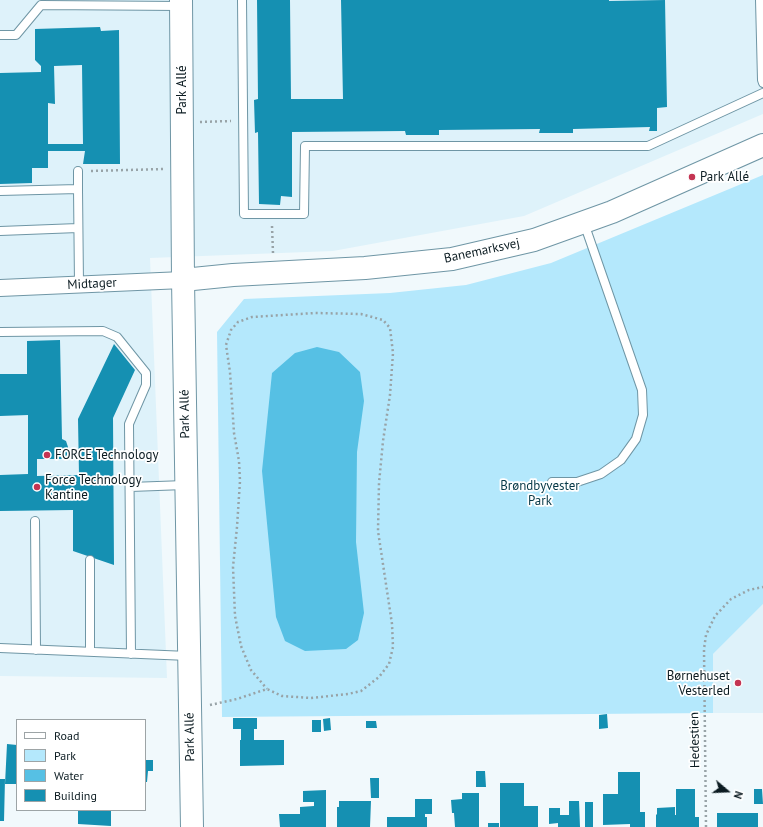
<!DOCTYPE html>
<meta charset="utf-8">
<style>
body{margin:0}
#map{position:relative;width:763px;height:827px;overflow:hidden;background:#f1f9fc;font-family:"PT Sans",sans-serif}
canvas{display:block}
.legend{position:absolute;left:16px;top:719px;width:130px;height:92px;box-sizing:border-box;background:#fff;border:1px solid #9da4a6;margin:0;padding:5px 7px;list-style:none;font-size:12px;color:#0b1b21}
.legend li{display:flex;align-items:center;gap:8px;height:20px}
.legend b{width:20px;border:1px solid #9da4a6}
.north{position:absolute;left:707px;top:771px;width:40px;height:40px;-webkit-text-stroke:3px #fff;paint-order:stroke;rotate:109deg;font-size:11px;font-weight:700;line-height:16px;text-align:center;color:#0b1b21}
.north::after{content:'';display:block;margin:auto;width:14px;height:18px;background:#0b1b21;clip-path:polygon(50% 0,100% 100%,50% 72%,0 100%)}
</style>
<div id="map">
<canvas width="763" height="827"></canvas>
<ul class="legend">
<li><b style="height:5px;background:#fff"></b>Road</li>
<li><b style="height:11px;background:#b4e8fc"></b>Park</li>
<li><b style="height:11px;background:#56c0e4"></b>Water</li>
<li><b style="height:11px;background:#1590b2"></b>Building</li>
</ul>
<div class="north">N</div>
</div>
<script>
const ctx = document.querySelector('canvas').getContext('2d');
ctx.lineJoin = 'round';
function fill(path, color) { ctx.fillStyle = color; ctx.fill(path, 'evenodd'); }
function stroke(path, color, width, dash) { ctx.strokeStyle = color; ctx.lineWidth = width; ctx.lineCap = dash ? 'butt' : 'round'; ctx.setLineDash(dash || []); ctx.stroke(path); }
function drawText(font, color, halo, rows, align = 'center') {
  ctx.font = font + ' "PT Sans",sans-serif'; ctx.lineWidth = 3.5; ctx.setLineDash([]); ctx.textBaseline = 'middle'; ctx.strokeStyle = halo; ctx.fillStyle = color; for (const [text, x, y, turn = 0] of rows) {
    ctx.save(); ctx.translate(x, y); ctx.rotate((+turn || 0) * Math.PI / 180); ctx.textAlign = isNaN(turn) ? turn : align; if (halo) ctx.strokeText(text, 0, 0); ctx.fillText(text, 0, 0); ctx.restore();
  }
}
const built = new Path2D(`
 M0,0H763V114L524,216L333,251L150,258L167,678L0,676Z
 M763,604V713H713V654Z`);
const green = new Path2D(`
 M763,175V604L713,654V713L222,717L217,332L244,299L390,293L466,285L551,263Z`);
const water = new Path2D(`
 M317,347L339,352L360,372L364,401L357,452L356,542L364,613L358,640L346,649L305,651L285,641L276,617L262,471L272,373L295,353Z`);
const building = new Path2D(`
 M257,0H290L291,99H343L341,0H609V1L665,0L667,107L657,108V131H649L650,127L573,129V133H539L540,129L439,130V135H406L405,131L292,132V197L281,196L280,205L259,204L258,132L255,133L254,100L258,99Z
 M100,27L101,31L119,30L120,164H83L85,151H48V168H32V183L0,184V73L41,72V66L35,60V29ZM82,65L83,144H48V103L55,104L54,66Z
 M60,340L62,439L66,441L68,447V452L66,457L61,459H37V476L79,475L78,419L114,344L135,370L113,418L114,565L73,551V510L0,511V475L28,474V415L0,416V374H27V341Z
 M607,714L608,728L599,729V715Z
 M233,718H257V729H254V740H284V765L240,766V740H241V729H233Z
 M330,718L331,730L324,731L323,719Z
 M312,720H321V732H312Z
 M366,721H376L377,728H366Z
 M7,744L17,745L16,784H5Z
 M145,760H153V771H148L147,782H145Z
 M476,771H485L486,787H476Z
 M618,772H640V812H645V827H630V824L603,825V794H618Z
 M370,778H379V798H371Z
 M0,779H5L4,821H0Z
 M500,783H524V806H538V827H500Z
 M676,789H695V817H699V827H656V815L657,814V808L675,807V815H676Z
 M754,789H762L763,804H754Z
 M326,790V827H280L279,814H300V807L314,806V802H303V791Z
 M462,793H479V827H455L454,813H452L451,800L462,799Z
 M415,799H432V814H425V817H427V827H387V817H415Z
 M339,801H371L370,827H337V807H339Z
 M569,801H579L580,827H558V823L549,824V808H560V815H569Z
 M585,802H593V827H585Z
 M78,810H111V826L78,824Z
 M717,813H758V827H717Z
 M488,823H499V827H488Z`);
const path = new Path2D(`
 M200,122L231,121
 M91,171L164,169
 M272,226L273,253
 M210,705L237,699L267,689L282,696L311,698L348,694L361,691L379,677L389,664L393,647L392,624L378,531L379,483L383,441L390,395L393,353L390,328L383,320L361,314L315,313L252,317L238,322L231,330L226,345L230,372L234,433L239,461L240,481L237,527L233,567L235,616L241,646L251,670L267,689
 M706,827L704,649L706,635L715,616L731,599L749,590L763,587`);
const lane = new Path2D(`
 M242,0L244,214H304L305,146H648L763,93
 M760,0L762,80L763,83
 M0,35H16L41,5L180,6
 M78,189V171
 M0,191L78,189L79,284
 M0,231L78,228
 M0,332L103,331L117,337L146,373V385L129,424L131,654
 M552,482H577L601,474L621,460L636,439L643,415L642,390L584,223
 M130,487L185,485
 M35,521L36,650
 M90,560V652
 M0,648L188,656`);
const street = new Path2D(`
 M0,288L183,280`);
const secondary = new Path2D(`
 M181,0L183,280L192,827
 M183,280L233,275L365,268L452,259L534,240L612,212L763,145`);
const markers = [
 [692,177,4,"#c43452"],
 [47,455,4,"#c43452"],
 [37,487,4,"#c43452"],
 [738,683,4,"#c43452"]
];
const streetNames = [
 ["Park Allé",182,90,-90],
 ["Banemarksvej",482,251,-12],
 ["Midtager",92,284,-3],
 ["Park Allé",185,414,-91],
 ["Park Allé",190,737,-91],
 ["Hedestien",695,740,-91]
];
const poiNames = [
 ["Park Allé",700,177],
 ["FORCE Technology",55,455],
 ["Force Technology",45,480],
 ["Kantine",45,495],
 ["Børnehuset",730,676,"right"],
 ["Vesterled",730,691,"right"]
];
const parkNames = [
 ["Brøndbyvester",540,486],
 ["Park",540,501]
];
fill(built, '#def2fa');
fill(green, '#b4e8fc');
fill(water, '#56c0e4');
fill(building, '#1590b2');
stroke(lane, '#6f96a5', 10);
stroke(street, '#6f96a5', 18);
stroke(secondary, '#6f96a5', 24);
stroke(path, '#98a3a7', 2.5, [2, 3]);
stroke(lane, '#fff', 8);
stroke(street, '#fff', 16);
stroke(secondary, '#fff', 22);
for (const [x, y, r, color] of markers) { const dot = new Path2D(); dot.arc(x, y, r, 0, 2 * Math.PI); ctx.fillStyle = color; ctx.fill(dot); stroke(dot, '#fff', 1.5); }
drawText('13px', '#0b1b21', '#fff', streetNames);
drawText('13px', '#0b1b21', '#fff', poiNames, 'left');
drawText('13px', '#063847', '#fff', parkNames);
</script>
